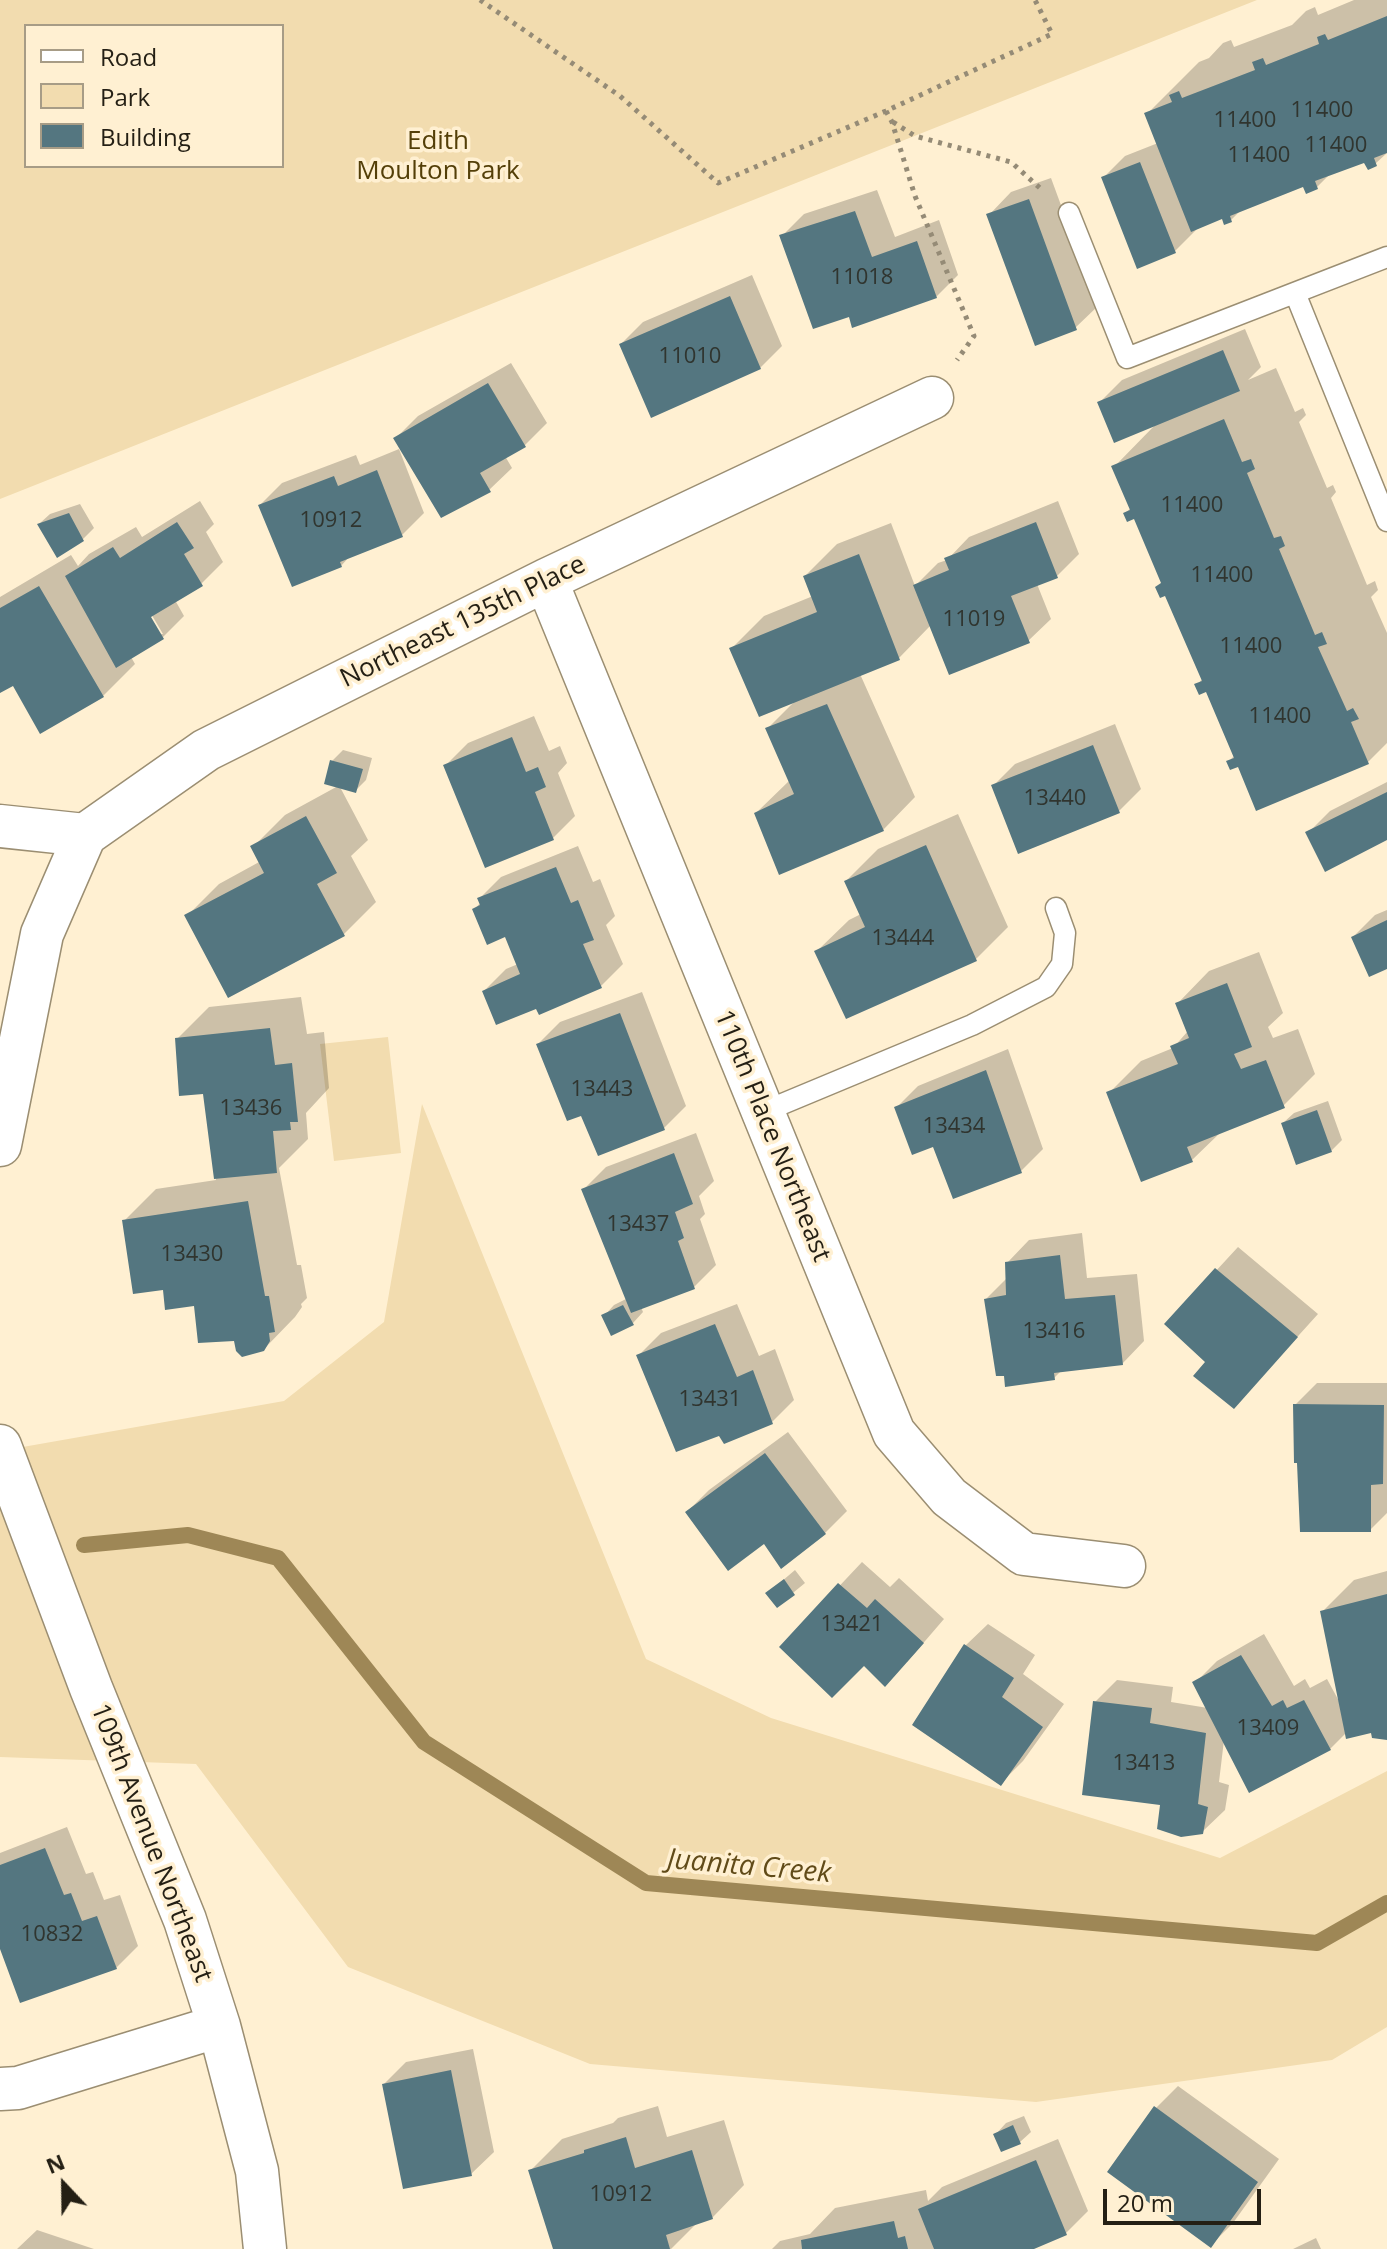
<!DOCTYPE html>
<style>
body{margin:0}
#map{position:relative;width:1387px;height:2249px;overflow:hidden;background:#fff0d2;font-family:"Open Sans",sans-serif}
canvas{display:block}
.legend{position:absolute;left:24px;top:24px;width:260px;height:144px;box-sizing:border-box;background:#fff0d2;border:2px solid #a79c86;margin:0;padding:10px 14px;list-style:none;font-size:24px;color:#241f14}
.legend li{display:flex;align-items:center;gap:16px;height:40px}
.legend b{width:40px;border:2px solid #a79c86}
.north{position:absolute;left:24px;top:2145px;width:80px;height:80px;-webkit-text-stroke:6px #fff0d2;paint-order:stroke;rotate:338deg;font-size:22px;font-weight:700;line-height:32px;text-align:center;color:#241f14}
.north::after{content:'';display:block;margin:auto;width:28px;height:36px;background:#241f14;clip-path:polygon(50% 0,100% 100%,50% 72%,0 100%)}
.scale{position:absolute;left:1103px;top:2189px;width:158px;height:36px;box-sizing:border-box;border:4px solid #241f14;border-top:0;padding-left:10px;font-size:24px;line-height:28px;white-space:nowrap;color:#241f14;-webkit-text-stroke:6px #fff0d2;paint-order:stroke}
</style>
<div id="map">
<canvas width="1387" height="2249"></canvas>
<ul class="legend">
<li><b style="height:10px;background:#fff"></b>Road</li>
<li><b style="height:22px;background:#f2dcaf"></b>Park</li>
<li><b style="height:22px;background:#547680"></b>Building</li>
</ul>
<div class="north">N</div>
<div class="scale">20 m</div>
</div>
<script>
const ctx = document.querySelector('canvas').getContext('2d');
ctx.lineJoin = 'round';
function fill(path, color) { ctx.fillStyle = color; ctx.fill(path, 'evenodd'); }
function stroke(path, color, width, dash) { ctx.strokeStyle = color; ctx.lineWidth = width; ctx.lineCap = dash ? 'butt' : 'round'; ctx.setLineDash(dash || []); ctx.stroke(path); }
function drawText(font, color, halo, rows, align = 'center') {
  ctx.font = font + ' "Open Sans",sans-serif'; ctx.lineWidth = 7; ctx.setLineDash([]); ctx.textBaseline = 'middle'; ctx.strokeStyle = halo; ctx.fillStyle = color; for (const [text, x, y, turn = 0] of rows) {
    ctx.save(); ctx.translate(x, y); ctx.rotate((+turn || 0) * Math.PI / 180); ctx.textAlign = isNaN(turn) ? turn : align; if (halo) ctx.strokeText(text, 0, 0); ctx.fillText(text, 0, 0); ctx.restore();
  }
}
const green = new Path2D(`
 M0,0H1257L0,499ZM26,26H282V166H26Z
 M388,1037L401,1153L334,1161L320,1044Z
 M422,1104L646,1659L771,1718L1220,1858L1387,1771V2027L1332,2060L1036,2102L590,2064L348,1967L196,1764L0,1757V1451L284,1401L384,1322Z`);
const shadow = new Path2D(`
 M1354,0H1387V153L1375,164L1365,160L1331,173L1317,187L1304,184L1242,209L1231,220L1223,217L1197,229L1175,251L1103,178L1125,156L1158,143L1147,114L1199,62L1209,58L1223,43L1231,40L1234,47L1292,25L1306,11L1315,7L1318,15Z
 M1051,178L1098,306L1075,328L989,215L1011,192Z
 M877,190L895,237L939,220L958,275L936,297L850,314L782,236L804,214Z
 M752,275L782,346L760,368L621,344L643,322Z
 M1245,329L1261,367L1248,380L1276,368L1295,412L1303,408L1306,415L1299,422L1327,488L1333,485L1336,492L1331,498L1367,585L1375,581L1378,590L1371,597L1387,633V743L1368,762L1239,764L1228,762L1235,755L1207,689L1197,685L1203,678L1135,517L1125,513L1131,508L1114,467L1158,422L1100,402L1122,380Z
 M511,363L547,423L525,445L505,456L512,468L489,490L396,438L418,416Z
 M399,449L424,513L402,535L350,556L341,566L260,505L282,483L356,455L360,465Z
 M200,501L214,524L206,532L223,562L201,584L175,600L184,616L162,638L131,657L135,664L103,696L13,683L0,691V597L71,555L78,566L89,554L136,527L142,537ZM147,607L163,634H158L144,609Z
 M1058,501L1079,554L1057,576L1037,584L1051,619L1028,641L931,625L899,658L860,674L915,797L883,830L756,813L790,780L767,729L796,700L732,648L764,616L813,596L805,576L837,544L891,523L915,586L938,563L947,560L969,537Z
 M80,504L94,528L83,539L39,524L50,514Z
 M534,716L549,751L560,746L567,763L558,773L575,816L553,838L446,765L468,743Z
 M1115,724L1141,789L1119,811L993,786L1015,764Z
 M343,750L372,758L366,780L355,791L340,787L368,840L351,856L376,902L344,934L229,995L187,916L219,884L261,861L253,847L285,815L338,786L332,761Z
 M1387,782V838L1308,833L1330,811Z
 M958,814L1008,927L976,959L816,952L849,920L861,914L846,881L878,849Z
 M578,846L593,882L600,879L615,916L606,925L623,964L601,986L537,1006L484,991L506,969L518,964L506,935L474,910L481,902L479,899L501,877Z
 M1387,910V967L1353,937L1375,915Z
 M1259,952L1283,1013L1268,1027L1273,1038L1298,1029L1315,1074L1283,1106L1222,1131L1192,1160L1109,1093L1141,1061L1173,1048L1188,1031L1177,1004L1209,971Z
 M642,992L686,1106L664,1128L599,1153L582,1114L538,1044L560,1022Z
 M301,997L307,1034L324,1032L329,1088L306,1113L308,1139L279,1168L297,1265H301L307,1298L301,1304L302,1307L295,1317L263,1350L236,1339L196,1303L165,1288L124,1221L156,1189L216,1180L205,1092L177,1039L209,1007Z
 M1008,1049L1043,1149L1021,1171L934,1144L896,1108L918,1086Z
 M1328,1101L1342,1140L1331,1151L1283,1123L1294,1113Z
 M696,1133L714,1181L699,1196L705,1214L700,1219L716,1265L694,1287L641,1307L643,1312L633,1323L604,1316L614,1305L628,1298L584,1189L606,1167Z
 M1082,1233L1087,1278L1137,1274L1144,1341L1122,1364L1061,1371L1054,1378L986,1299L1007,1278V1263L1029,1240Z
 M1238,1247L1318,1314L1234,1407L1208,1361L1167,1324Z
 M737,1304L759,1356L775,1349L794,1400L772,1422L721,1433L639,1355L661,1333Z
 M1317,1383H1387V1513L1370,1530L1295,1405Z
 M788,1432L847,1511L825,1533L764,1542L687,1512L709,1490Z
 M862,1562L890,1587L899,1578L944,1619L907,1662L864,1663L782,1647Z
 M795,1570L805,1583L777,1606L768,1593Z
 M1387,1571V1738L1372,1731L1347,1732L1330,1749L1224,1740L1219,1782L1229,1785L1225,1810L1202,1832L1162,1804L1095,1702L1117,1680L1173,1687L1171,1702L1208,1708L1195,1683L1217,1661L1264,1634L1294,1686L1305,1679L1310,1688L1327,1679L1340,1703L1322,1612L1354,1580Z
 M988,1624L1035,1655L1023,1674L1064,1704L1023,1761L1001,1783L965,1646Z
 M67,1827L86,1874L93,1872L104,1900L120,1895L138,1946L116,1968L0,1944V1853Z
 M473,2049L494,2152L471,2174L384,2084L406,2062Z
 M1178,2086L1279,2159L1233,2223L1211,2245L1156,2108Z
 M658,2106L667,2137L724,2120L744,2185L712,2218L698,2222L671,2249H555L530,2171L562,2139L613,2123L618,2118Z
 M1024,2116L1031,2132L1020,2142L996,2134L1006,2123Z
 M1058,2139L1088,2211L1066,2233L1029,2249H772L780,2241L810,2234L835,2208L926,2190L928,2201L942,2187Z
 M37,2230L94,2249H17Z
 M1316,2238L1321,2249H1293Z`);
const stream = new Path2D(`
 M84,1545L188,1535L278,1558L424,1742L646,1883L1317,1943L1387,1903`);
const building = new Path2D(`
 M1387,16V153L1374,158L1377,166L1368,170L1364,163L1315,181L1318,189L1306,194L1303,187L1230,216L1232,222L1224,225L1222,219L1191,232L1144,113L1172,102L1169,95L1179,91L1182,98L1255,70L1252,62L1263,58L1266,65L1319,44L1317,37L1325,34L1328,40Z
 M1140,162L1176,253L1137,269L1101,177Z
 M1029,199L1077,330L1035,346L986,214Z
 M855,211L872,257L917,241L937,298L852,328L849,317L813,329L779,235Z
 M730,296L761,369L651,418L619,344Z
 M1223,350L1240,391L1114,443L1097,402Z
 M488,383L526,447L480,473L491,492L441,518L393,438Z
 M1224,419L1242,462L1251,459L1255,469L1247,473L1274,538L1281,536L1285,546L1279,549L1315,635L1322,632L1327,644L1318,647L1347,711L1353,708L1359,719L1351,722L1369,764L1256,811L1238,767L1230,770L1226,761L1234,758L1206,692L1199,695L1194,684L1202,681L1165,596L1160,598L1155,587L1161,583L1134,519L1127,522L1123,513L1130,510L1111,466Z
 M377,470L403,537L340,562L342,567L292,587L258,505L334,476L338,486Z
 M69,513L84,541L57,558L37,524Z
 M177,522L194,548L184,554L203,586L151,617L164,639L116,668L65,576L113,547L120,558Z
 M1036,522L1058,578L1011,596L1030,643L949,675L913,585L949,570L944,558Z
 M859,554L900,660L759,717L729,648L817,612L803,576Z
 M39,586L104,697L40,734L13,686L0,693V608Z
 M827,704L884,831L779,875L754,813L794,794L765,728Z
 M512,737L526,772L538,767L546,787L535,792L554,840L485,868L443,765Z
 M1093,745L1120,813L1018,854L991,785Z
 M330,760L363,769L356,793L324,784Z
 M1387,792V840L1325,872L1305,832Z
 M306,816L337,873L317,884L345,936L228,998L184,915L264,873L250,846Z
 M926,845L977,961L846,1019L814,951L865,927L844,881Z
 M556,867L571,903L578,900L594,940L583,944L602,988L539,1015L536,1009L496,1025L482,991L520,974L505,937L487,945L472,909L480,905L477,898Z
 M1387,920V969L1369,977L1351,937Z
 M1227,983L1252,1047L1234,1054L1241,1069L1266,1060L1285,1108L1187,1147L1193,1162L1141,1182L1106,1092L1178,1064L1170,1046L1189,1038L1175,1003Z
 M620,1013L665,1130L598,1156L581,1116L567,1121L536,1044Z
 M270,1028L275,1065L292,1063L298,1122H290L291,1130L273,1131L277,1173L214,1179L203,1094L179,1096L175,1038Z
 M986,1070L1022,1173L953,1199L933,1147L912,1155L894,1107Z
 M1317,1110L1332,1152L1296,1165L1281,1123Z
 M674,1153L693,1204L675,1212L684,1238L678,1241L695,1289L631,1313L581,1189Z
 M248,1201L265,1296H269L275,1332L269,1333L270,1341L264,1351L242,1357L236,1351L234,1341L198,1343L194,1306L165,1310L163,1290L133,1294L122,1220Z
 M1060,1255L1065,1299L1115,1295L1123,1365L1054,1373L1055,1380L1005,1387L1004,1376H996L984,1299L1006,1295L1005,1262Z
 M1215,1268L1298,1337L1234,1409L1193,1376L1205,1362L1164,1324Z
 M623,1305L634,1325L611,1336L601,1315Z
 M715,1324L737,1377L753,1370L773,1424L724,1444L719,1436L676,1452L636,1355Z
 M1293,1404L1384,1405L1383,1484L1371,1485V1532H1300L1297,1463H1294Z
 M765,1453L826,1534L781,1569L764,1544L728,1571L685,1512Z
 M784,1579L795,1595L777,1608L765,1593Z
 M838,1583L867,1608L875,1599L924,1643L885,1687L864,1666L832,1698L779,1647Z
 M1387,1594V1740L1372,1738L1371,1733L1346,1739L1320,1611Z
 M964,1644L1014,1678L1002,1697L1043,1727L1001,1786L912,1725Z
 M1241,1655L1272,1706L1283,1700L1287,1708L1304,1700L1331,1750L1249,1793L1192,1682Z
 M1093,1701L1152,1708L1150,1723L1206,1733L1198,1804L1208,1807L1203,1834L1181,1837L1157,1829L1160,1805L1082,1795Z
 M45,1848L64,1895L71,1893L82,1921L97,1916L117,1969L20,2003L0,1949V1865Z
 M451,2070L472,2176L403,2189L382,2084Z
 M1154,2106L1258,2182L1211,2248L1107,2172Z
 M1013,2125L1021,2144L1001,2152L993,2134Z
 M626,2137L635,2168L692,2150L713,2219L666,2235L670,2249H553L528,2170L584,2153V2150Z
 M1036,2160L1067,2235L1034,2249H934L918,2209Z
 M894,2221L898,2238L905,2236L908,2249H802L801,2240Z`);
const path = new Path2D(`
 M480,0L620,96L718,183L886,111L1052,34L1035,0
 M886,111L892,122L915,196L974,336L957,360
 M893,122L915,136L1011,162L1041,189`);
const lane = new Path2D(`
 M1069,213L1127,358L1387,257
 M1295,293L1387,521
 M763,1112L972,1025L1046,987L1062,964L1065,933L1056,908`);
const street = new Path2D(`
 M546,580L894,1433L949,1497L1024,1554L1124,1566
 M0,826L85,835L206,750L546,580L932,398
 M0,1145L42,934L85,835
 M0,1446L91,1688L185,1920L219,2026L257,2171L265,2249
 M0,2089L18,2088L219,2026`);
const numberNames = [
 ["11400",1322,111],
 ["11400",1245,121],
 ["11400",1336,146],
 ["11400",1259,156],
 ["11018",862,278],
 ["11010",690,357],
 ["11400",1192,506],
 ["10912",331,521],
 ["11400",1222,576],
 ["11019",974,620],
 ["11400",1251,647],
 ["11400",1280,717],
 ["13440",1055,799],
 ["13444",903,939],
 ["13443",602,1090],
 ["13436",251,1109],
 ["13434",954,1127],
 ["13437",638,1225],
 ["13430",192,1255],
 ["13416",1054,1332],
 ["13431",710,1400],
 ["13421",852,1625],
 ["13409",1268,1729],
 ["13413",1144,1764],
 ["10832",52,1935],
 ["10912",621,2195]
];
const parkNames = [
 ["Edith",438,142],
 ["Moulton Park",438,172]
];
const streetNames = [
 ["Northeast 135th Place",463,622,-26],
 ["110th Place Northeast",772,1136,68],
 ["109th Avenue Northeast",151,1843,69]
];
const waterNames = [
 ["Juanita Creek",749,1867,5]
];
fill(green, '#f2dcaf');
fill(shadow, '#0003');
stroke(stream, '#9e8756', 16);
fill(building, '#547680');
stroke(lane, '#9b8e72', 23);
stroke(street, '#9b8e72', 45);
stroke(path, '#958b76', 5, [4, 6]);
stroke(lane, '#fff', 20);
stroke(street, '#fff', 42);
drawText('22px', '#30352f', null, numberNames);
drawText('26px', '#543f08', '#fff0d2', parkNames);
drawText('26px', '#241f14', '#fff0d2', streetNames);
drawText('italic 28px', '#614b19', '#fff0d2', waterNames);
</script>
